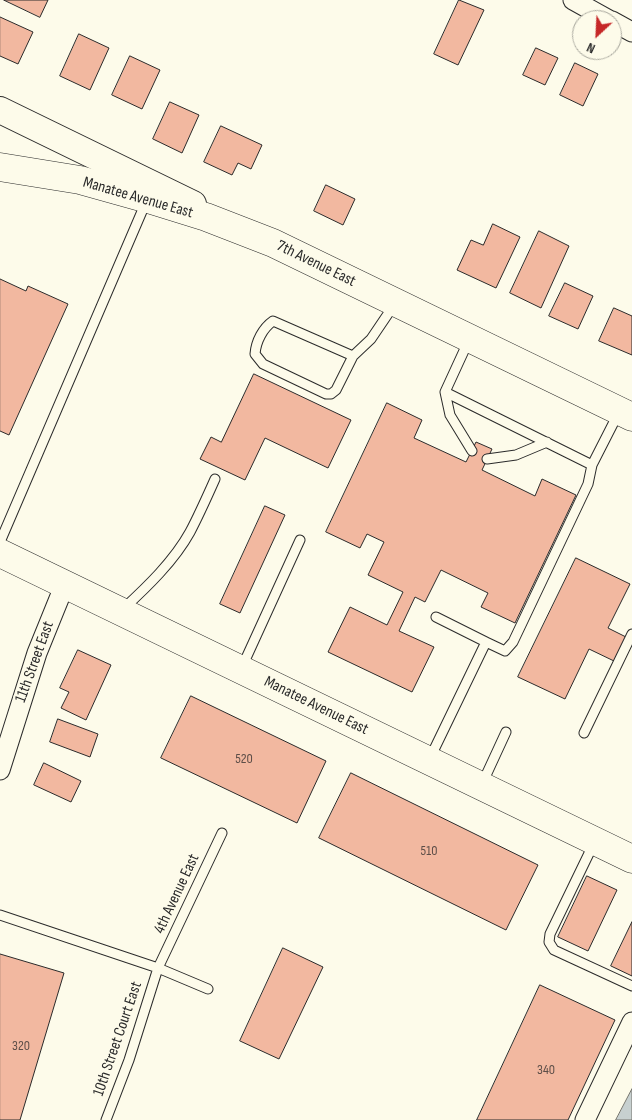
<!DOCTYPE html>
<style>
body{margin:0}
#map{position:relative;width:632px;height:1120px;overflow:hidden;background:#fdfbea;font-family:"Sofia Sans Condensed",sans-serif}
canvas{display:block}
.north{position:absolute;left:572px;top:10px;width:50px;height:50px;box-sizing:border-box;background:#fdfbea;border:1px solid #a9a89e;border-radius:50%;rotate:205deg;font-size:14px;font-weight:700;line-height:20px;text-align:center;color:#2b2b2b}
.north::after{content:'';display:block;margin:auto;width:18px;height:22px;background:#c62828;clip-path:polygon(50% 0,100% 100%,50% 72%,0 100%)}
</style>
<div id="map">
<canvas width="632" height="1120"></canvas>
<div class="north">N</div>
</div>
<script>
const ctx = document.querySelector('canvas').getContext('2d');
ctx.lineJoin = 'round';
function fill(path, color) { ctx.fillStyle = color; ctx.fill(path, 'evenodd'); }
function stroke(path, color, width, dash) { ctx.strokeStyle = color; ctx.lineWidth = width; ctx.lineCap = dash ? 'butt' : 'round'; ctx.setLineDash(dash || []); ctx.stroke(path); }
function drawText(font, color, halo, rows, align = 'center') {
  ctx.font = font + ' "Sofia Sans Condensed",sans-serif'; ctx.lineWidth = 4; ctx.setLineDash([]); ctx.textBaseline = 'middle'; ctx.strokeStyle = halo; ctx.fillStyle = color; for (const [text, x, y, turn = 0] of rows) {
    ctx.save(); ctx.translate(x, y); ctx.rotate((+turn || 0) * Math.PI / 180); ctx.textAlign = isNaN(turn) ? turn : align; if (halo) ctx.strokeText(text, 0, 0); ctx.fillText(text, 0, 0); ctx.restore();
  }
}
const water = new Path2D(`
 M632,1089V1120H616Z`);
const building = new Path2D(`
 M4,0H48L40,17Z
 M459,0L484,10L458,65L434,54Z
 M0,17L33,32L18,64L0,56Z
 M79,34L109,48L90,90L60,76Z
 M536,48L558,58L545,85L523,75Z
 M130,56L160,70L142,109L112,95Z
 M575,63L598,74L583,106L560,95Z
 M170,102L199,115L182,153L153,139Z
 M221,126L262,145L251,169L238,163L232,175L204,162Z
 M326,185L355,199L343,225L314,211Z
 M493,224L520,237L496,288L457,270L471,240L483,245Z
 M539,231L569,246L541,308L510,293Z
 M0,279L26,291L28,286L68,304L9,435L0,431Z
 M565,283L593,296L578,329L549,316Z
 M614,308L632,316V355L599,341Z
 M254,374L351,420L328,468L265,438L245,480L200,459L211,437L221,442Z
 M387,403L422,420L414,438L466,462L476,442L492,449L482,470L535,496L542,479L576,495L515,623L481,607L488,593L441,570L425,602L415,597L399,631L434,647L412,692L328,652L350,607L387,625L403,592L368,575L384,542L367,534L360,548L326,532Z
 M265,506L285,515L240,613L220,604Z
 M576,558L630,584L608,628L626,637L614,661L589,649L565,699L518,677Z
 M78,650L111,665L86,720L61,708L69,692L60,688Z
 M191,696L326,761L297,823L161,758Z
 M58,719L98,734L90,757L50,742Z
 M44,763L81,781L71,802L34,785Z
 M351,773L538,865L506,930L319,838Z
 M587,876L617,890L588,951L558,937Z
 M632,922V976L611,966Z
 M283,948L323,967L279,1059L240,1041Z
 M0,954L64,973L20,1120H0Z
 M540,985L615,1020L568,1120H477Z`);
const lane = new Path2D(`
 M468,342L445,392L592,465L618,414
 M353,356L336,390L331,394H326L263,364L255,354C256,341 263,328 273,321L353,356L371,339L394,305
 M445,392L450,415L472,451
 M487,459L516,455L547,442
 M0,542L146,202
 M123,609C147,587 174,561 190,532C199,515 207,497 215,479
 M486,642L505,651L513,642L588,484L592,465
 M242,667L300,540
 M584,733L632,634
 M430,758L486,642L436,617
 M482,784L506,732
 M594,843L550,934L549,942L554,950L632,986
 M0,915L158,968L208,989
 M106,1120L129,1060L158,968L222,833`);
const street = new Path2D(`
 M573,0L609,20
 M612,21L632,32
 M0,770L37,653L65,584
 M585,1120L632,1022`);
const secondary = new Path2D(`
 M0,110L193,204`);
const primary = new Path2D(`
 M0,167L80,180L148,199L206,217L273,243L632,417
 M0,553L632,859`);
const numberNames = [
 ["520",244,759],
 ["510",429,851],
 ["320",21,1046],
 ["340",546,1070]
];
const streetNames = [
 ["Manatee Avenue East",138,198,16],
 ["7th Avenue East",316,264,26],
 ["11th Street East",35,662,-70],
 ["Manatee Avenue East",316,706,26],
 ["4th Avenue East",177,894,-65],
 ["10th Street Court East",118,1039,-71]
];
fill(water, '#c7d0d0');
stroke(water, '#74746e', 1);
fill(building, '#f2b8a0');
stroke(building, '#2b2b2b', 1);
stroke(lane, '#2b2b2b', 11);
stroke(street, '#2b2b2b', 21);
stroke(secondary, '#2b2b2b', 28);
stroke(primary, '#2b2b2b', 29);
stroke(lane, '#fdfbea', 9);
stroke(street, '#fdfbea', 19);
stroke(secondary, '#fdfbea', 26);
stroke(primary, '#fdfbea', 28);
drawText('14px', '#5d4e48', null, numberNames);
drawText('16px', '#2b2b2b', '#fdfbea', streetNames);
</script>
